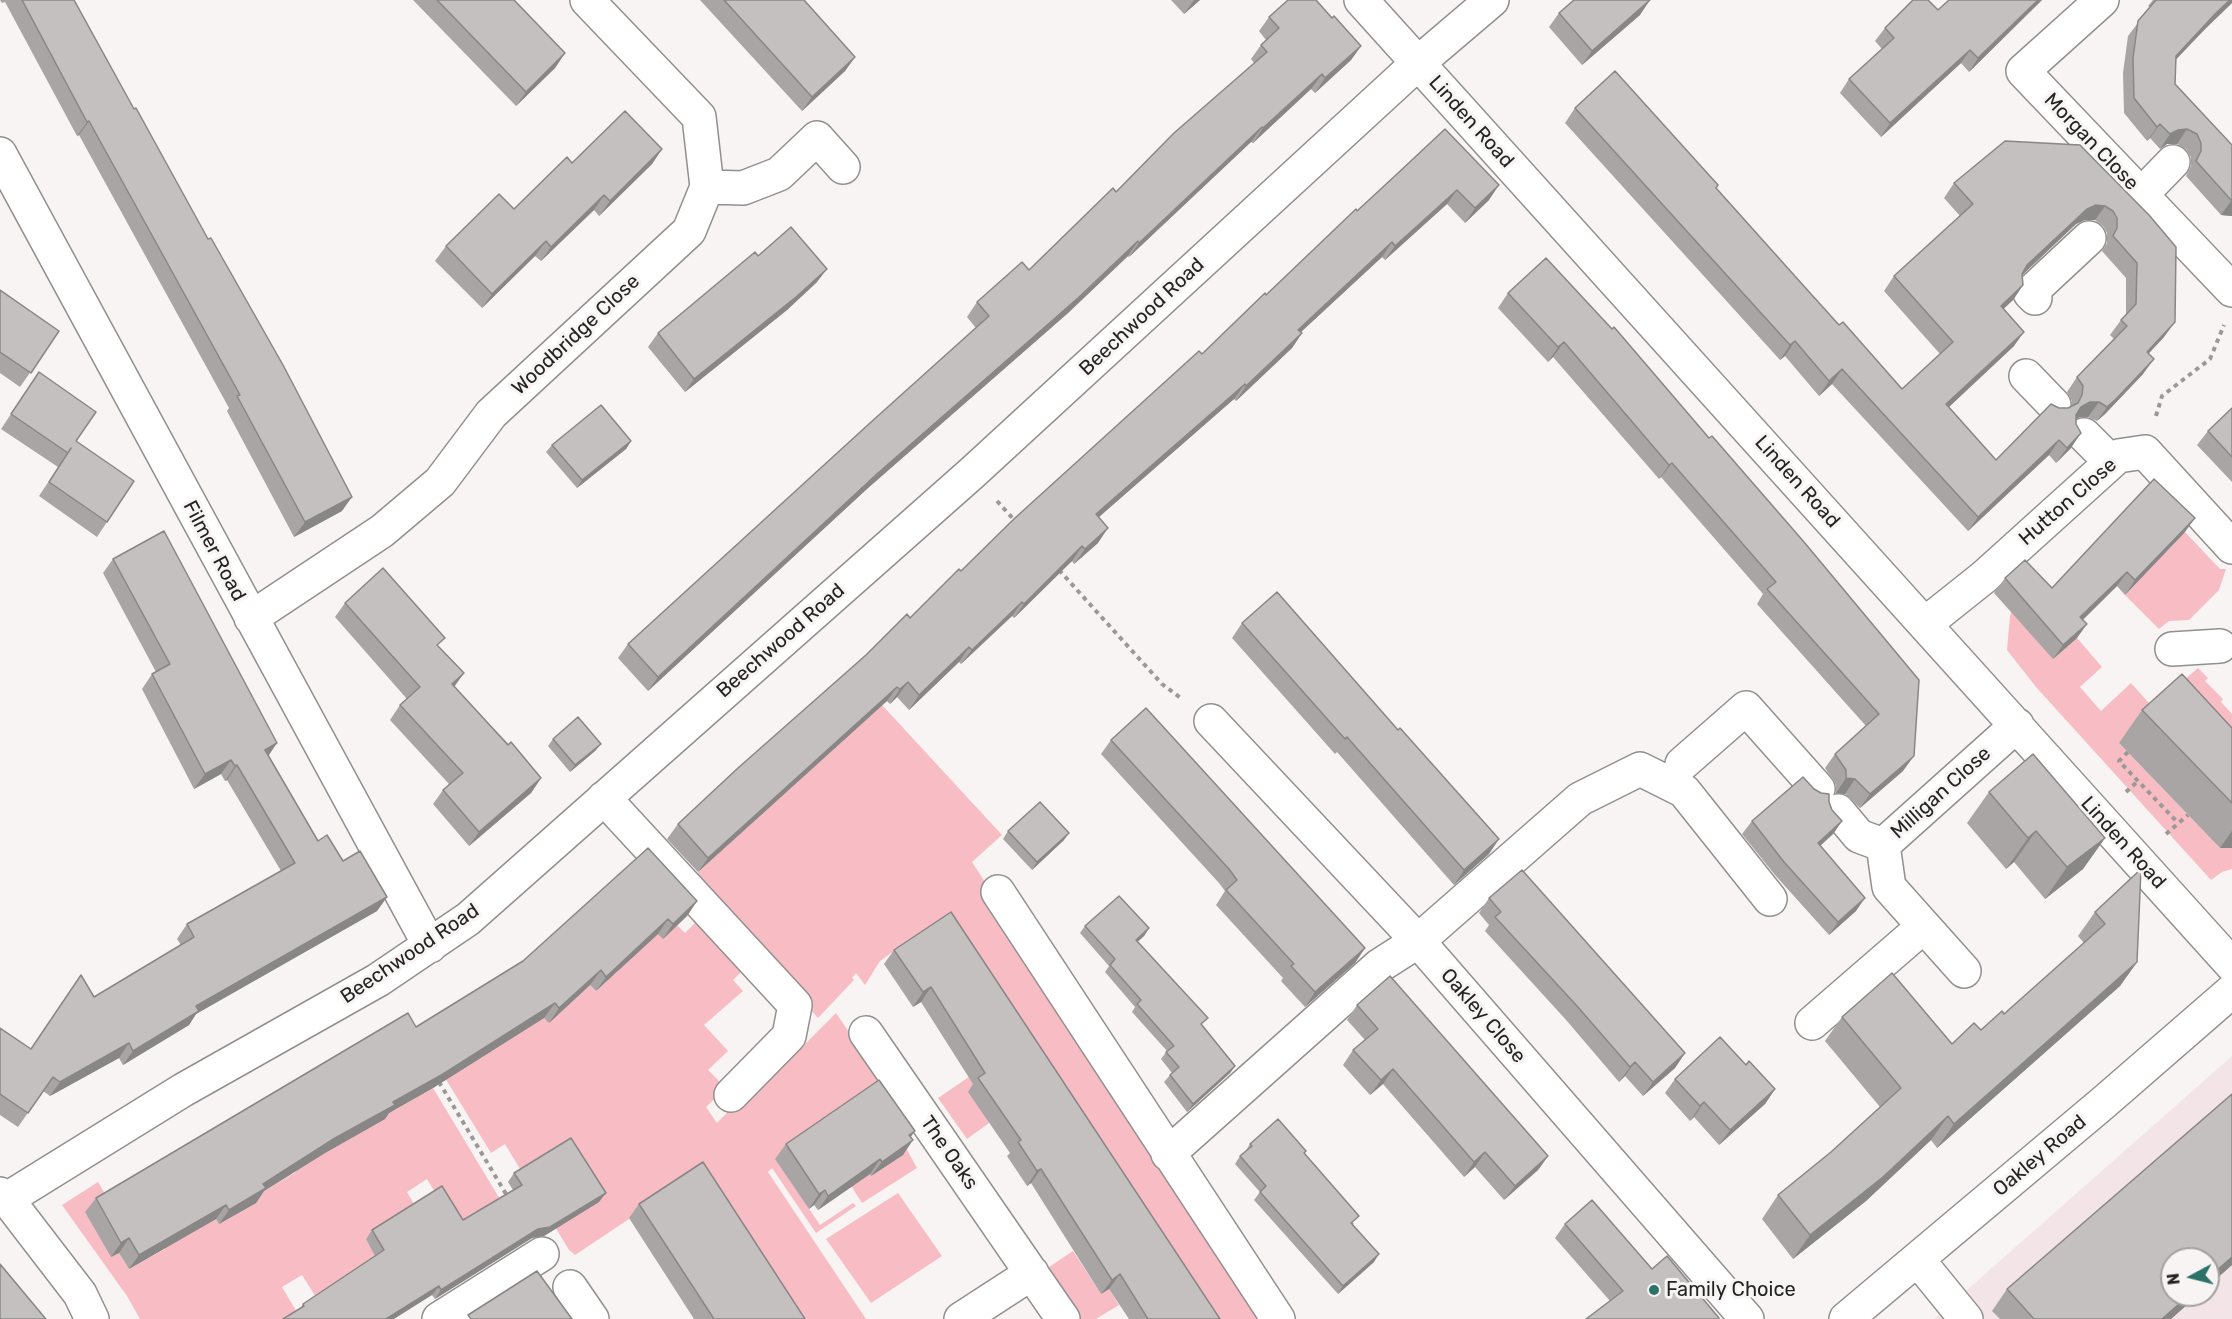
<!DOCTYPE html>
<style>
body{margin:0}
#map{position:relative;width:2232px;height:1319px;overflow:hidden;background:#f8f4f4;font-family:Rubik,sans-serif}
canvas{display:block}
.north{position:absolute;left:2160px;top:1247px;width:60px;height:60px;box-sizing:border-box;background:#f8f4f4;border:2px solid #a3a0a0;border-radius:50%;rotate:263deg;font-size:16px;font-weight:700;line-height:24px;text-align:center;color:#242323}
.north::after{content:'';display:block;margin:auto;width:21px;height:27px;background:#2b7269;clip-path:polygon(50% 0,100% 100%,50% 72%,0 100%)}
</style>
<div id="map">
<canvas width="2232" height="1319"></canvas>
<div class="north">N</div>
</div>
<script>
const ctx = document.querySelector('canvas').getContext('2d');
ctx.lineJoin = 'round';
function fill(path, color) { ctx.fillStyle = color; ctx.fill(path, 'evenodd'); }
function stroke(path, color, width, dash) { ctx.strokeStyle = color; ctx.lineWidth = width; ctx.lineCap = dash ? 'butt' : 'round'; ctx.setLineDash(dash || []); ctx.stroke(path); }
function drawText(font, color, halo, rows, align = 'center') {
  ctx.font = font + ' Rubik,sans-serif'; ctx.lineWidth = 6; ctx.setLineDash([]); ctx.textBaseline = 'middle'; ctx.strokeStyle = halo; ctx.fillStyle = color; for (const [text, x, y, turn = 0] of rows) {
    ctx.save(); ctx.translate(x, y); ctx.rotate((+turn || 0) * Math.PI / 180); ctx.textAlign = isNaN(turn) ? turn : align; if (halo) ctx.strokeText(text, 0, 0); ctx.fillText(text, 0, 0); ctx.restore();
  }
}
const built = new Path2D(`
 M2232,1056V1319H1934ZM2172,1259H2208V1295H2172Z`);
const green = new Path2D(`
 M2185,532L2220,569H2226L2219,590L2189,620L2169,621L2159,629L2125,595Z
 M2018,597L2077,638L2102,667L2080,687L2101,711L2131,683L2155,710L2119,743L2220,848H2232V869L2222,872L2211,880L2036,687L2007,650L2010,616Z
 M2198,668L2208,678L2205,681L2223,699L2221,702L2232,714V786L2184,680Z
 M882,705L1002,835L972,862L1269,1319H1199L901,946L880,961L865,985L856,973L852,978L854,980L818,1018L692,878L786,791Z
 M701,917L745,968L733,980L743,991L704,1025L728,1051L708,1070L726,1088L706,1107L717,1123L790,1048L795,1054L836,1013L911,1124L779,1164L820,1225L853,1203L856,1206L816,1233L772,1168L768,1172L866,1319H786L692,1177L575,1255L569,1250L505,1144L491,1153L420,1037L590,985L596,991L617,972L654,929L677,925L685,933Z
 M969,1077L976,1087L989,1123L967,1139L938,1098Z
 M433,1088L524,1239L479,1216L476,1211L455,1225L427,1179L407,1192L428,1228L392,1222L366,1238L381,1265L324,1310L302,1275L282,1287L298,1314L290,1319H140L127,1296L62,1205L98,1182L108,1199L111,1257L119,1253L129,1269L165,1249L156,1233L204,1199L219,1224L255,1203L264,1191L296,1172L285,1153L375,1102L393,1111Z
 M905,1146L917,1168L862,1203L850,1184L869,1172L871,1176Z
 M898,1193L942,1256L871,1303L826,1239Z
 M1073,1251L1101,1294L1109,1289L1119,1305L1096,1319H1081L1049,1267Z`);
const path = new Path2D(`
 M2156,416L2162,396L2210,359L2224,325
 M997,501L1016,522
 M1059,570L1162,684L1182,699
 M2128,752L2119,761L2178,823
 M2126,792L2138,781
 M2166,834L2188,815
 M439,1082L509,1199`);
const minor = new Path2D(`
 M1361,0L2232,965
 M2102,0L2023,71L2232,290
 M0,154L430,946
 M707,187L743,188L779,174L817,138L843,167
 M2141,195L2173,162
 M2035,298L2030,293L2089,238
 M2026,376L2054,405
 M2084,435L2111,462
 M251,618L382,531L440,482L491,414L689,231L707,187L699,117L587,0
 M1925,624L1984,577L2118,456L2145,452L2232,547
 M2172,649L2220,646
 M1211,721L1418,941L1747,1319
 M1682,764L1746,708L1818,789
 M604,798L795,1005L789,1036L731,1095
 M1838,811L1859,836L1883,845
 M998,892L1278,1319
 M1964,971L1889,887L1883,845L2017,725
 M1812,1023L1924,926
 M866,1033L1063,1319
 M1168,1154L1379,966L1418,941L1580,799L1640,769L1684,791L1770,899
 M0,1194L7,1199L80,1294L92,1319
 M7,1199L183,1090L378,980L468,919L972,473L1418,63L1492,0
 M1918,1260L1966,1319
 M570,1287L592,1319
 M439,1319L542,1254
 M961,1319L1032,1273
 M1846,1319L2103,1103L2232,991`);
const wall = new Path2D(`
 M0,0H74L342,511L294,537L227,411L229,408L79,135L77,136L5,2L2,3Z
 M413,0H514L565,53L555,68L516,106Z
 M700,0H804L855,57L845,71L802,111Z
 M1171,0H1200L1184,14Z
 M2042,0L1969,72L1961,63L1881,137L1840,93L1849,79L1882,49L1875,41L1885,28L1938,10Z
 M2153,0H2232V3L2206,28L2176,59L2175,84L2232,145V216L2221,215L2186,176L2191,166V157L2186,149L2177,144H2167L2160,149L2150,138L2147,141L2124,113L2123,73L2128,36L2150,7L2148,6Z
 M1559,13L1640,15L1582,65L1549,27Z
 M1269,17L1332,18L1361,46L1351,60L1315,93L1311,89L1253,143L1251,142L1129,257L1128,256L1068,313L868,488L648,691L618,658L628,644L976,328L967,317L977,302L1029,270L1116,192L1254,63L1251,59L1261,45L1266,40L1259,31Z
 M1575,108L1718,185L1716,188L1839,325L1902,389L1940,354L1884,291L1894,276L1960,216L1944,198L1954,183L2005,141L2149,215L2164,337L2148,354L2143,374L2105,414L2097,421L2088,417H2080L2076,419L2071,448L2056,463L2049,455L1968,531L1832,384L1819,396L1785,356L1780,360L1565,123ZM2085,220H2095L2103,226L2107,233V243L2102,251L2126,278V315L2121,320L2110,335L2114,339L2077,377L2067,392L2072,401V406L2068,408H2059L1996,460L1949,407L2014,346L2003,309L2013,300L2023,285L2022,275L2076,224Z
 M1445,129L1489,200L1465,223L1447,204L1385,260L1382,257L1301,332L1302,333L1292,348L1236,401L1234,399L1098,518V543L1074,564L1072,561L1014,618L1012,616L961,664L959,662L909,710L897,697L890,704L887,701L698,872L667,839L678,824L910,618L1202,354L1397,174Z
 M662,149L652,164L599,216L594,210L541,261L535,256L482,308L435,261L446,246L514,209L572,163Z
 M758,256L817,282L787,310L685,392L648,347L658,333Z
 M0,290L59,331L20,387L0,373Z
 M1508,293L1709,438L1804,542L1903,771L1860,808L1845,794L1836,793V785L1825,768L1835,754L1866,726L1757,604L1763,594L1661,477L1659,479L1553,357L1548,362L1498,308Z
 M39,372L76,441L107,522L97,537L39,496L61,463L58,467L1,429Z
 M2232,408V482L2197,445L2208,431Z
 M631,441L626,449L577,488L546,452L552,445Z
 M2185,532L2125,595L2117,586L2083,620L2077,638L2053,659L1994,593L2005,578L2052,588Z
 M113,559L269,756L318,841L387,897L377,911L196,1014L189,1025L123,1065L119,1058L50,1096L43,1091L18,1127L0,1115V1028L31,1049L94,997L181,945L177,939L187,924L281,871L227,780L225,781L221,774L194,789L142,689L152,674L156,672L103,573Z
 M345,603L439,647L464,673L454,687L541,778L531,793L469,846L433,804L443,790L449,784L390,720L400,705L407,699L335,617Z
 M1242,623L1398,730L1489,854L1454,885L1337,752L1335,754L1232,638Z
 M2142,710L2232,728V848H2220L2119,743Z
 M553,739L601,744L595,751L570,772L548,746Z
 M1111,740L1365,948L1355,963L1305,1007L1281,981L1283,978L1216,905L1225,891L1219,883L1101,754Z
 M1989,792L2105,838L2083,869L2045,899L2014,862L2006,869L1967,823Z
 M1829,802L1832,810L1842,821L1833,834L1820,846L1856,911L1829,935L1775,875L1742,834L1752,821Z
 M1008,831L1064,840L1032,870L1003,839Z
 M1489,898L1685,1053L1675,1068L1643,1096L1625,1076L1619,1082L1567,1021L1485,931L1489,925L1479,913Z
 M697,901L687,916L663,939L658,934L596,991L590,985L549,1023L544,1018L433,1088L389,1113L385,1119L325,1153L264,1191L256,1203L219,1224L216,1219L129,1269L119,1253L111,1257L85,1212L96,1198L416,1027Z
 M951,912L1220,1319H1129L1109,1289L1101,1294L1031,1183L1027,1186L1007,1156L1010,1153L968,1092L973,1084L921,1002L913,1007L884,964L894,950Z
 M2095,912L2137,962L2120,986L1937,1148L1931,1140L1866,1201L1793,1259L1762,1219L1778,1195L1831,1152L1880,1107L1825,1041L1842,1017L1952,1044L1981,1030L2004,1014L2084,943L2078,936Z
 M1085,926L1149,928L1144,936L1137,942L1235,1066L1230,1073L1187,1112L1164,1082L1172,1073L1161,1059L1167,1051L1132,1012L1135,1007L1105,972L1109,966L1080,933Z
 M1357,1005L1548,1156L1538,1170L1504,1200L1475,1167L1464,1177L1383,1084L1370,1095L1343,1065L1353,1050L1365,1040L1347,1020Z
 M1746,1065L1775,1089L1765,1104L1719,1145L1694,1117L1690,1121L1665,1093L1675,1079Z
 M2232,1094V1265L2208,1286V1259L2172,1295H2198L2171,1319H2000L1992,1311L2007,1289Z
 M911,1137L903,1155L871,1176L870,1174L818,1210L814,1205L809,1209L775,1159L786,1144Z
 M1250,1144L1304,1154L1354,1224L1352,1225L1374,1262L1338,1294L1254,1200L1260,1192L1235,1164L1240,1156L1245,1152Z
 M514,1173L599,1202L544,1236L532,1238L435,1299L432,1295L300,1309L303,1304L375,1256L366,1239L372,1230L463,1220L513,1190L508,1182Z
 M639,1204L805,1319H694L629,1218Z
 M1565,1224L1652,1269L1610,1301L1555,1238Z`);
const shadedWall = new Path2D(`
 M1194,0H1200L1184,14Z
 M1650,0L1640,15L1582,65L1592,51Z
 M2038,0H2042L1969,72L1978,58Z
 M2230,0H2232V3L2206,28L2166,70L2176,56L2216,13Z
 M1361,46L1351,60L1315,93L1325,78Z
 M1970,50L1961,63L1881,137L1890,123Z
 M565,53L555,68L516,106L526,92Z
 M855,57L845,71L802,111L812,97Z
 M1322,74L1311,89L1253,143L1263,128Z
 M89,121L79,135L77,136L87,122Z
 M2160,124L2150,138L2147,141L2157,127Z
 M1262,127L1251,142L1129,257L1139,243Z
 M2187,129L2177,144H2167L2160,149L2170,134L2178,130Z
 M662,149L652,164L599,216L610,201Z
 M1499,185L1489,200L1465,223L1475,208Z
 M1457,190L1447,204L1385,260L1395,246Z
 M604,195L594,210L541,261L551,247Z
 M2231,201H2232V216L2221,215Z
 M2096,205L2105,206L2095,220H2085L2076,224L2017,280L2027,265L2087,209Z
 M546,241L535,256L482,308L492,294Z
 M1138,241L1128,256L1068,313L868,488L648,691L658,677L878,473Z
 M1392,242L1382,257L1288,344L1298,330Z
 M827,269L817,282L787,310L685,392L694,379Z
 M2023,285L2013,300L1991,321L2001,306Z
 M2175,322L2164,337L2136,367L2147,352Z
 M2024,332L2014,346L1936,419L1946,404Z
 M1302,333L1292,348L1236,401L1246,386Z
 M1795,341L1785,356L1780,360L1790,345Z
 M1564,342L1553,357L1548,362L1558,347Z
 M2154,359L2143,374L2105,414L2097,421L2107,407Z
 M1842,369L1832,384L1819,396L1829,381Z
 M1245,384L1234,399L1085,529L1096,514Z
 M2090,402H2099L2088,417H2080L2070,422L2081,407Z
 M2081,433L2071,448L2056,463L2067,448Z
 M2059,440L2049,455L1968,531L1978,517Z
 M631,441L626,449L577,488L582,480Z
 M1672,463L1661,477L1659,479L1669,465Z
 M352,497L342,511L294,537L305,522Z
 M2195,518L2185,532L2125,595L2135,580Z
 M1108,528L1098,543L1074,564L1085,549Z
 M1082,546L1072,561L1014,618L1024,604Z
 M2127,572L2117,586L2070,632L2080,617Z
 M1022,602L1012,616L961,664L972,650Z
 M2087,624L2077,638L2053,659L2063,645Z
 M969,647L959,662L909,710L919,695Z
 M464,673L453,688L452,684Z
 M908,682L897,697L890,704L900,689Z
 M897,687L887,701L698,872L708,858Z
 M277,743L267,758L265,750Z
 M601,744L595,751L570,772L575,765Z
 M1914,756L1903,771L1860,808L1870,794Z
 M231,760L221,774L194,789L205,774Z
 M237,765L227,780L225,781L235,766Z
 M541,778L531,793L469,846L479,832Z
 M1846,778L1855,779L1845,794L1836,793Z
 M1842,821L1833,834L1809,856L1818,843Z
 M2036,831L2014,862L2006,869L2028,838Z
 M2232,831V848H2220Z
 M1069,833L1064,840L1032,870L1037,862Z
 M2105,838L2083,869L2045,899L2067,867Z
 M1499,839L1489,854L1454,885L1464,870Z
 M387,897L377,911L196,1014L189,1025L123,1065L133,1051L196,1006Z
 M1865,898L1856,911L1829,935L1838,922Z
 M697,901L687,916L663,939L673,924Z
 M668,919L658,934L596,991L606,977Z
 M1149,928L1144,936L1131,948L1136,940Z
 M1365,948L1355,963L1305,1007L1315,992Z
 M2137,962L2120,986L1937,1148L1954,1124Z
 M601,970L590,985L549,1023L559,1008Z
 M931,987L921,1002L913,1007L923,992Z
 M555,1003L544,1018L433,1088L389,1113L385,1119L325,1153L264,1191L256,1203L219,1224L229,1210L263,1184L393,1102Z
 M129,1043L119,1058L50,1096L60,1082Z
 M1685,1053L1675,1068L1643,1096L1653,1082Z
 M1635,1062L1625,1076L1619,1082L1630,1067Z
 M1235,1066L1230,1073L1187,1112L1193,1104Z
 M1393,1069L1383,1084L1370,1095L1381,1080Z
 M1775,1089L1765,1104L1719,1145L1730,1130Z
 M1704,1102L1694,1117L1690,1121L1700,1106Z
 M1948,1116L1931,1140L1866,1201L1793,1259L1810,1235Z
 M915,1131L905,1145L913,1140L903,1155L871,1176L882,1162L909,1135Z
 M1485,1152L1475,1167L1464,1177L1474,1162Z
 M1548,1156L1538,1170L1504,1200L1515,1186Z
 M880,1159L870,1174L818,1210L828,1196Z
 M1041,1169L1031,1183L1027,1186L1037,1171Z
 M825,1190L814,1205L809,1209L819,1194Z
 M606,1193L599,1202L544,1236L532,1238L435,1299L441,1290L538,1229Z
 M226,1205L216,1219L129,1269L139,1255Z
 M129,1238L119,1253L111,1257L121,1243Z
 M1379,1254L1374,1262L1338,1294L1343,1286Z
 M2232,1257V1265L2208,1286V1278Z
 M1120,1274L1109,1289L1101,1294L1112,1280Z
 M439,1286L432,1295L394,1319H386Z
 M2189,1295H2198L2171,1319H2162Z`);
const building = new Path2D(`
 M22,0H74L134,109L136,108L208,239L211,238L283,365L352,497L305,522L237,396L240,395L89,121L87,122Z
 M437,0H514L565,53L526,92Z
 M724,0H804L855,57L812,97Z
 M1288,0H1316L1332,18L1334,16L1361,46L1325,78L1322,74L1263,128L1262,127L1139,243L1138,241L1078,298L878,473L658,677L628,644L870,423L989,316L977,302L1022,262L1029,270L1113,188L1116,192L1174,133L1267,52L1261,45L1279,28L1269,17Z
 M1574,0H1650L1592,51L1559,13Z
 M1913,0H1928L1938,10L1949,0H2038L1978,58L1970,50L1890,123L1849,79L1894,38L1885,28Z
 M2156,0H2230L2216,13L2176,56L2175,84L2232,145V201L2196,161L2201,151V143L2197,134L2187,129L2178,130L2170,134L2160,124L2157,127L2134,98L2133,58L2138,21Z
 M1615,71L1718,185L1716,188L1802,284L1839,325L1843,322L1902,389L1953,342L1894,276L1973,204L1954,183L2005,141L2080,145L2149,215L2176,247L2175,322L2147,352L2154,359L2116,399L2107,407L2099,402H2090L2081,407L2076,415V424L2081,433L2067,448L2059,440L1978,517L1842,369L1829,381L1795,341L1790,345L1575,108ZM2096,205L2105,206L2113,211L2117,218V228L2113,236L2137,263L2136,304L2121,320L2127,326L2077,377L2083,386L2082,395L2078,403L2068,408H2059L2051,404L1996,460L1946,404L2024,332L2001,306L2023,285L2022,274L2027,265L2087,209Z
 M625,111L662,149L610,201L604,195L551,247L546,241L492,294L446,246L499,194L514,209L567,157L572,163Z
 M1445,129L1499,185L1475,208L1457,190L1395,246L1392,242L1298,330L1302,333L1246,386L1245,384L1096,514L1108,528L1085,549L1082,546L1024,604L1022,602L972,650L969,647L919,695L908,682L900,689L897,687L708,858L678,824L738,768L866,655L907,614L910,618L959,569L961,571L1015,518L1199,351L1202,354L1265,293L1266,295L1356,209L1357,211L1397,174Z
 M791,227L827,269L796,297L694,379L658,333L755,252L758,256Z
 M1546,258L1612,329L1614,327L1709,438L1712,436L1804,542L1919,680L1914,756L1870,794L1855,779L1846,778V770L1835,754L1879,714L1767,589L1776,582L1672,463L1669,465L1564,342L1558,347L1508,293Z
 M0,290L59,331L31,373L0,352Z
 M39,372L96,412L76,441L134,481L107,522L49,482L71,448L68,453L11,414Z
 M601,405L631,441L582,480L552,445Z
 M2232,408V457L2208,431Z
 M2154,479L2195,518L2135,580L2127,572L2080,617L2087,624L2063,645L2005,578L2025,560L2052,588Z
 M164,531L277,743L265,750L318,841L327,835L343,861L360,851L387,897L196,1006L199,1011L133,1051L129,1043L60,1082L53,1077L28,1113L0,1094V1028L31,1049L81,975L94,997L194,937L187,924L295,863L237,765L235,766L231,760L205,774L152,674L170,664L113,559Z
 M383,568L445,638L437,645L464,673L452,684L508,745L511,742L541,778L479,832L443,790L463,773L400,705L420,687L345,603Z
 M1277,592L1398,730L1400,728L1499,839L1464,870L1347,737L1345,739L1242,623Z
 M2182,674L2232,728V803L2142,710Z
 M1146,708L1365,948L1315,992L1291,966L1294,964L1226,890L1237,880L1229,869L1111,740Z
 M578,717L601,744L575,765L553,739Z
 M2033,754L2105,838L2067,867L2036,831L2028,838L1989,792Z
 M1803,777L1814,789L1821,793L1829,794V802L1832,810L1842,821L1818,843L1865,898L1838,922L1784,862L1752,821Z
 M1040,802L1069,833L1037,862L1008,831Z
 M648,848L697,901L673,924L668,919L606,977L601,970L559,1008L555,1003L443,1074L393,1102L395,1105L335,1138L263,1184L266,1188L229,1210L226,1205L139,1255L129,1238L121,1243L96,1198L408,1013L416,1027L523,961Z
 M2141,869L2137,962L1954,1124L1948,1116L1883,1177L1810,1235L1778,1195L1831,1152L1901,1088L1842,1017L1892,973L1952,1044L1974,1023L1981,1030L2002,1011L2004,1014L2105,924L2095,912Z
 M1522,870L1685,1053L1653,1082L1635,1062L1630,1067L1577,1006L1495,917L1501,912L1489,898Z
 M1119,896L1149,928L1136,940L1208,1018L1201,1024L1235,1066L1193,1104L1170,1075L1179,1067L1166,1052L1174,1046L1137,1004L1141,1000L1110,965L1115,959L1085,926Z
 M951,912L1220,1319H1148L1120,1274L1112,1280L1041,1169L1037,1171L1018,1142L1021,1140L978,1078L985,1073L931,987L923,992L894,950Z
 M1390,976L1548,1156L1515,1186L1485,1152L1474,1162L1393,1069L1381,1080L1353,1050L1378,1029L1357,1005Z
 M1720,1037L1746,1065L1749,1061L1775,1089L1730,1130L1704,1102L1700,1106L1675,1079Z
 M879,1080L915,1131L909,1135L913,1140L882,1162L880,1159L828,1196L825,1190L819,1194L786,1144Z
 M2232,1094V1257L2208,1278V1259H2172V1295H2189L2162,1319H2034L2007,1289Z
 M1278,1119L1306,1151L1304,1153L1359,1216L1351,1223L1379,1254L1343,1286L1260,1192L1266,1186L1240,1156L1252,1146L1250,1144Z
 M571,1138L606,1193L550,1227L538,1229L441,1290L439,1286L386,1319H283L304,1306L303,1304L384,1250L372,1230L442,1186L463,1220L522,1185L514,1173Z
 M703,1162L805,1319H714L639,1204Z
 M1592,1200L1652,1269L1667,1256L1719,1318L1718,1319H1586L1623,1291L1565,1224Z
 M0,1264L45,1318L46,1319H0Z
 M537,1271L572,1319H471L468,1315Z`);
const markers = [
 [1654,1290,6,"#2b7269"]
];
const streetNames = [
 ["Linden Road",1471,122,48],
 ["Morgan Close",2091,142,46],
 ["Beechwood Road",1142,317,-43],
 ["Woodbridge Close",576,335,-43],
 ["Linden Road",1797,482,48],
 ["Hutton Close",2068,502,-41],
 ["Filmer Road",214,551,62],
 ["Beechwood Road",781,641,-41],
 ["Milligan Close",1941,793,-42],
 ["Linden Road",2123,843,48],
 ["Beechwood Road",410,954,-34],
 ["Oakley Close",1483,1016,49],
 ["The Oaks",949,1153,55],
 ["Oakley Road",2040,1156,-40]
];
const poiNames = [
 ["Family Choice",1666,1290]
];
fill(built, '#f3e5e7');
fill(green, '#f8bcc4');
stroke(minor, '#938f8f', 36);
stroke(path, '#9b9898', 4, [4.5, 4.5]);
stroke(minor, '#fff', 33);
fill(wall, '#a9a5a5');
fill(shadedWall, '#898686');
fill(building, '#c4c0c0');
stroke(building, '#898686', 1.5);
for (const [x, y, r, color] of markers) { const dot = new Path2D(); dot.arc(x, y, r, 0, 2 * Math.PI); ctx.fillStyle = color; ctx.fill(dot); stroke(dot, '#f8f4f4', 2); }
drawText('20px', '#242323', '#f8f4f4', streetNames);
drawText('20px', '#242323', '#f8f4f4', poiNames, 'left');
</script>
